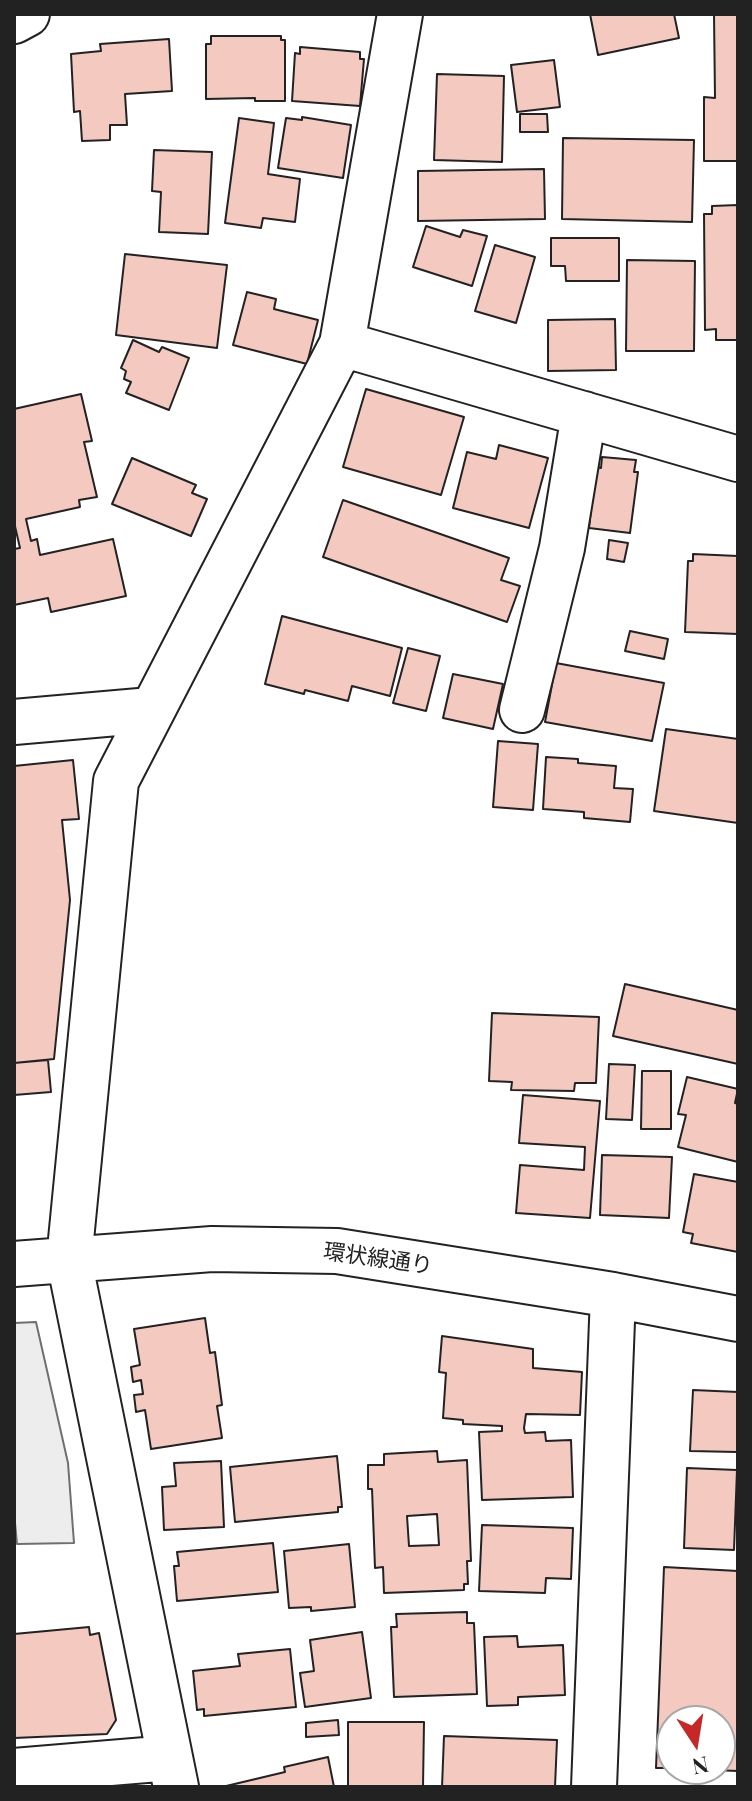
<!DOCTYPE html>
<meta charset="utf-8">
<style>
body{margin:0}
#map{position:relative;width:752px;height:1801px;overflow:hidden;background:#fff;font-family:"Playfair Display",serif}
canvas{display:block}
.frame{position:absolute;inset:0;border:16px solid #222;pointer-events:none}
.north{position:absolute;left:656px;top:1705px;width:80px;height:80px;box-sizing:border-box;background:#fff;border:2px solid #a7a7a7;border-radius:50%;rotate:168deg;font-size:22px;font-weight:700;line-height:32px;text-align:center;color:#222}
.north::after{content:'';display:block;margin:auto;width:28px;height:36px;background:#c62828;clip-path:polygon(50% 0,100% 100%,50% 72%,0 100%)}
</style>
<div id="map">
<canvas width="752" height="1801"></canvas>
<div class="frame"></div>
<div class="north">N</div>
</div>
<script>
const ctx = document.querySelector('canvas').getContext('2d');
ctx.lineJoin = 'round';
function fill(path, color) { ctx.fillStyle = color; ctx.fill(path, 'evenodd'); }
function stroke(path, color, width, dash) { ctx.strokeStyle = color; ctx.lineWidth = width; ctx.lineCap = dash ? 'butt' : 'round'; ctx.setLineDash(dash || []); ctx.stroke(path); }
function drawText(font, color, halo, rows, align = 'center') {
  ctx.font = font + ' "Playfair Display","Noto Sans JP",serif'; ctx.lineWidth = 6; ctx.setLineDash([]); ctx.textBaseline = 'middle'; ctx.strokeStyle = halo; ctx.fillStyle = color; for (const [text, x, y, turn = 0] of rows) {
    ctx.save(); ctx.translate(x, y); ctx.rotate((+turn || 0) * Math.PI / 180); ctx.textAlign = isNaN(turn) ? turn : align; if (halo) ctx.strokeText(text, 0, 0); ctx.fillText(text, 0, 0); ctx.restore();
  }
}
const parking = new Path2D(`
 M36,1322L68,1463L74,1543L17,1544L14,1512V1323Z`);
const building = new Path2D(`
 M590,14H674L679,38L598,55Z
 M714,14H738V161H704V97L715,98Z
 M211,36H281V40H285V101H255V98L206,99V44H211Z
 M169,39L172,91L125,94L127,125H110V140L82,141L80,111L74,112L71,54L101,51L100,44Z
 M300,47L360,52V59H364L360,106L292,101L295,53L300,54Z
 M554,60L560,107L517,112L511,65Z
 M437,74L504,76L502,162L434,160Z
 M520,114H547L548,132H520Z
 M302,117L351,125L343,178L278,168L286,118L302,120Z
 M239,118L274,123L268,174L300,179L295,222L263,218L261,228L225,223Z
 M563,138L694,140L692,222L562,219Z
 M154,150L212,152L208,234L159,232L161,192L152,191Z
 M544,169L545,219L418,221V171Z
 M738,205V340H716V329L705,330L704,214H712V206Z
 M426,226L460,237L463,230L487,236L472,286L413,267Z
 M551,238H619V281H566L565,266H551Z
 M495,245L535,257L516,323L475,311Z
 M125,254L227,265L217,348L116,335Z
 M627,260L695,261L694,351H626Z
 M247,292L276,299L274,309L318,320L307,364L233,345Z
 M615,319L616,370L548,371V320Z
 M133,340L159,352L162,347L189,358L169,410L126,393L131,382L124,379L126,371L121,368Z
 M366,389L464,417L441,495L343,467Z
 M81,394L92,441L84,442L97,497L79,500L80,507L26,519L31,541L37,539L40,555L113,539L126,596L51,612L48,598L14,605V549L20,548L14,522V409Z
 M499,445L548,458L529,528L453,508L467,452L496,459Z
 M602,457L636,460L634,472H638L630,533L589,528L592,500L589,479H596L597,467L601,468Z
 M132,458L196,485L192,493L207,499L191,536L112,504Z
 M343,500L509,558L501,580L520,586L507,622L323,557Z
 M609,540L628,543L624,562L607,559Z
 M693,554L738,556V634L685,632L688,561H693Z
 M282,616L402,648L390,696L352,686L348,701L305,690L304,694L265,684Z
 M630,631L668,639L664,659L625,651Z
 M408,648L440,656L426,711L393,703Z
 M556,663L664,683L652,741L545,722Z
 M453,674L503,684L493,729L443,718Z
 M666,729L738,739V823L654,811Z
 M498,741L538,744L533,810L493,807Z
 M546,757L578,759V763L616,766L614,788L633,789L630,822L584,818V812L543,809Z
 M73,760L79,819L62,820L70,900L54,1059L14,1063V766Z
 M625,984L738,1010V1064L613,1036Z
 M492,1013L599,1017L596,1083H575L574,1091L511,1090L512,1082L489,1081Z
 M48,1060L51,1092L14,1095V1063Z
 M609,1064L635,1065L632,1120L606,1119Z
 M642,1071H671V1129H641Z
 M687,1077L738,1089L735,1103L738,1104V1162L678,1147L686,1115L678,1114Z
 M523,1095L600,1101L590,1218L516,1213L520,1165L584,1170L585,1147L519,1143Z
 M602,1155L672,1157L669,1218L600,1215Z
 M694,1174L738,1182V1252L691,1243L693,1234L683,1232Z
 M205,1318L210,1353L215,1352L222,1405L217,1406L222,1438L151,1449L145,1410L136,1412L134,1395L143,1394L141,1380L133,1382L131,1367L140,1365L134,1329Z
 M442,1336L533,1349V1368L582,1372L580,1415L526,1414L524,1428L525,1433L545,1432L546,1441L571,1440L573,1497L482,1500L479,1432L502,1431V1426L463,1424V1420L443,1418L446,1373L439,1372Z
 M693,1390L738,1392L737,1452L690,1451Z
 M437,1451L438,1462L467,1460L471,1561H467L468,1584H464V1590L384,1593L383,1567L375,1568L372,1489H368V1465H384V1454ZM437,1514L439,1545L409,1546L407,1516Z
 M337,1456L342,1507H338V1512L235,1522L230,1467Z
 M221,1461L224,1527L164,1530L162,1487L176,1486L174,1463Z
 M687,1468L737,1470L734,1550L684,1548Z
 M482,1525L573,1528L571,1579L546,1578L545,1593L479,1591Z
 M273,1543L278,1592L177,1601L174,1566H179L177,1552Z
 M349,1544L355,1607L311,1611V1607L289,1608L284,1551Z
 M664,1567L738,1571V1771L687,1769H720V1721H672V1768H656Z
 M467,1612V1623H474L477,1694L394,1697L391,1627H397L396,1614Z
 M89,1627L90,1635L99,1633L116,1720L107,1734L14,1738V1634Z
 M362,1632L371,1698L305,1707L300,1673L314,1671L310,1640Z
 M517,1636L518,1647L563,1645L565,1695L518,1697V1705L487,1706L484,1637Z
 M290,1649L296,1707L204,1716V1709L197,1710L193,1671L240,1666L238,1654Z
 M338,1720L339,1735L306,1737V1723Z
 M348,1722H424L423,1787H348Z
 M444,1736L557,1740L555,1787H442Z
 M328,1757L334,1787H222L285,1772L284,1767Z`);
const minor = new Path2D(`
 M14,21L27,14
 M342,344L738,459
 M522,710L562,548L584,414
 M14,722L151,710
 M14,1264L212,1249L337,1251L613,1295L738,1319
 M14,1771L170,1758
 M176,1787L69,1260L116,781L342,344L400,14
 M594,1787L613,1295`);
const streetNames = [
 ["環状線通り",378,1259,8]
];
fill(parking, '#ededed');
stroke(parking, '#6f6f6f', 2);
fill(building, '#f3c9c0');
stroke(building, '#222', 2);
stroke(minor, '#222', 48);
stroke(minor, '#fff', 44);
drawText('22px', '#222', '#fff', streetNames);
</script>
